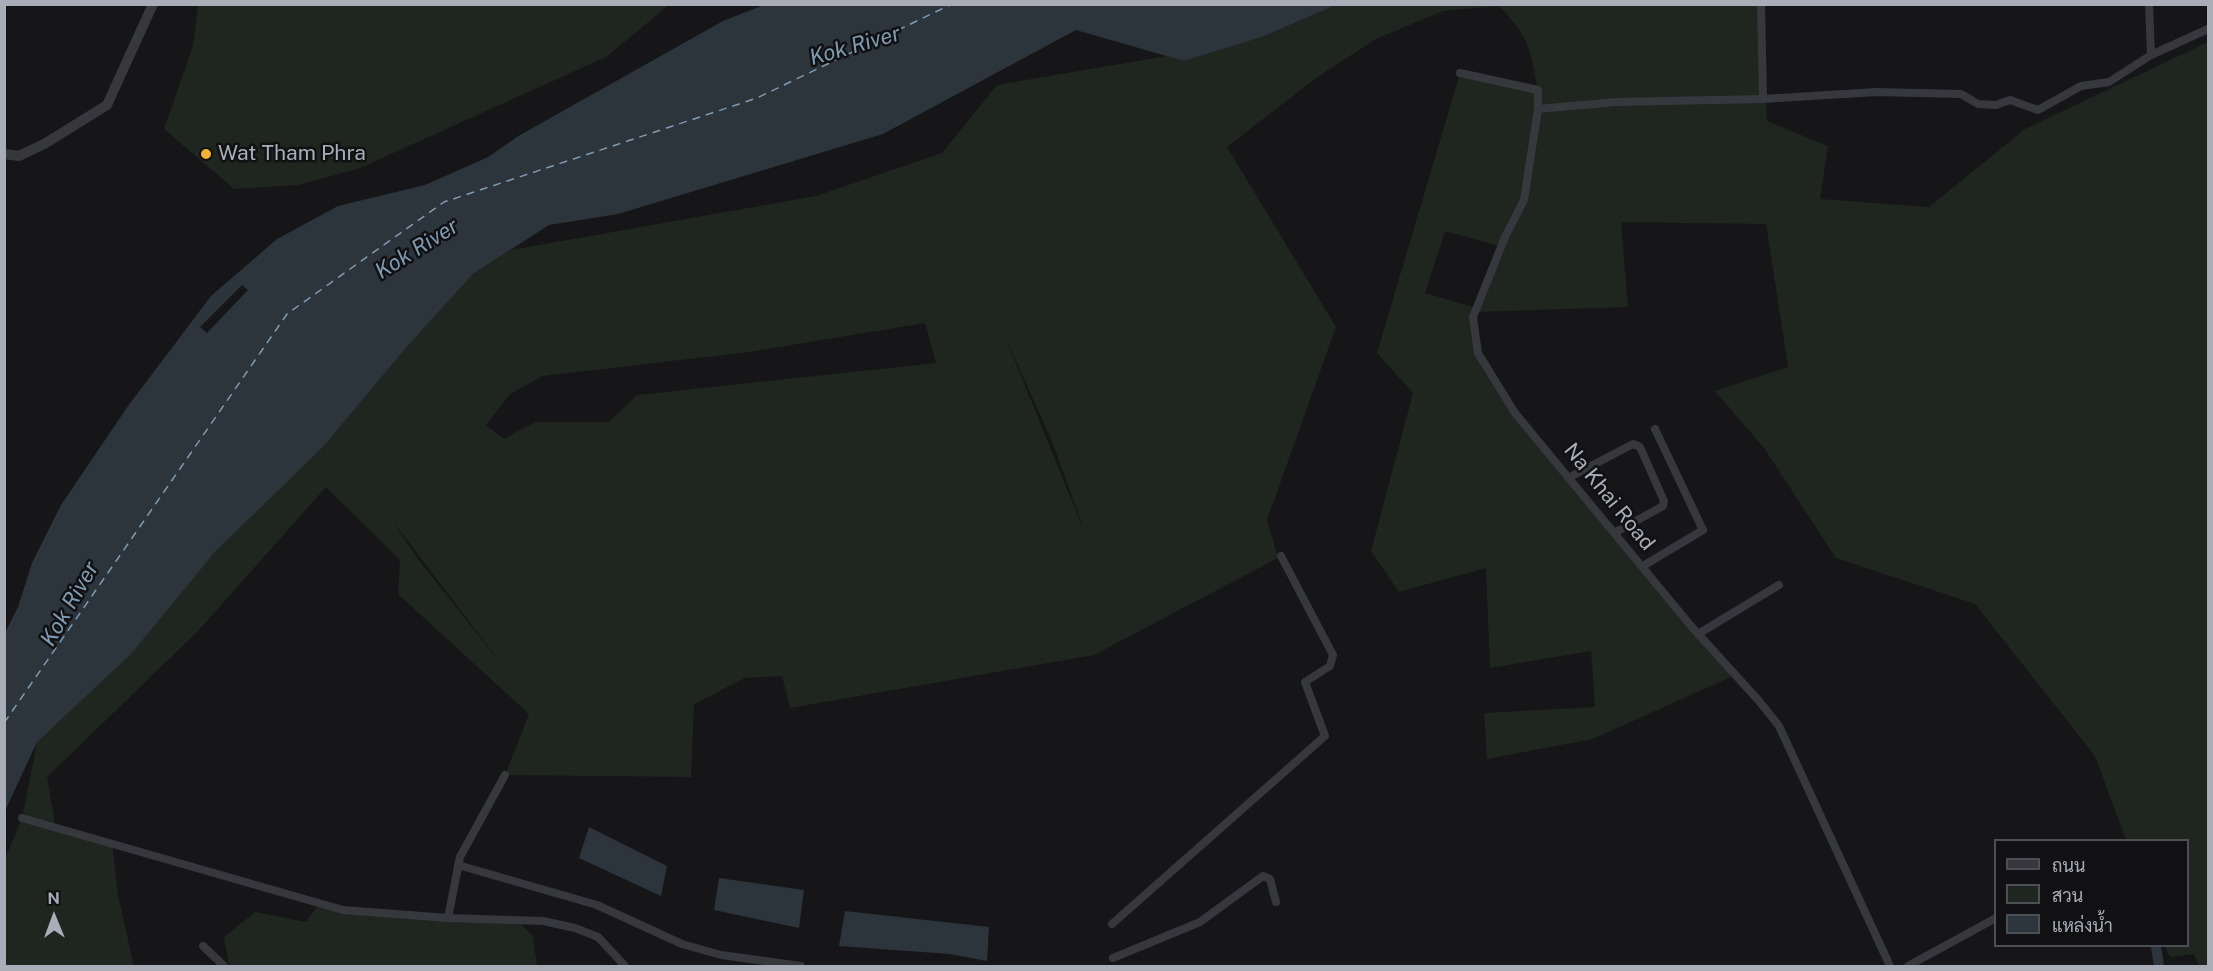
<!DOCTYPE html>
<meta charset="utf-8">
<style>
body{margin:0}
#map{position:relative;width:2213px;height:971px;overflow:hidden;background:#161618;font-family:"Public Sans",Sarabun,sans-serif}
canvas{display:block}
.frame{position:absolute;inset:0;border:6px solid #a8adb8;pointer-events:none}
.legend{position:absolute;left:1994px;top:839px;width:195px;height:108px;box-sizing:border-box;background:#111113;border:2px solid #4d4f55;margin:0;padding:8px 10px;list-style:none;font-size:18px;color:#a8adb8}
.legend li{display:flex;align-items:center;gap:12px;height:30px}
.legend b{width:30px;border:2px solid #4d4f55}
.north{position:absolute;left:24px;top:887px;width:60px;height:60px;-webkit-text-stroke:4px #111113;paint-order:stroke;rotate:359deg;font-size:16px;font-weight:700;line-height:24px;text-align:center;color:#a8adb8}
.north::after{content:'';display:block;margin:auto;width:21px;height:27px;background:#a8adb8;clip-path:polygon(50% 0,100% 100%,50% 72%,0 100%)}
</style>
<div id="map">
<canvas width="2213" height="971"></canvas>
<div class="frame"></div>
<ul class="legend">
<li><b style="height:8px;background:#37383d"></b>ถนน</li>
<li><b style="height:16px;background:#1e261f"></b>สวน</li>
<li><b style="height:16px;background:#2c353c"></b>แหล่งน้ำ</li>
</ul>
<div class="north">N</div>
</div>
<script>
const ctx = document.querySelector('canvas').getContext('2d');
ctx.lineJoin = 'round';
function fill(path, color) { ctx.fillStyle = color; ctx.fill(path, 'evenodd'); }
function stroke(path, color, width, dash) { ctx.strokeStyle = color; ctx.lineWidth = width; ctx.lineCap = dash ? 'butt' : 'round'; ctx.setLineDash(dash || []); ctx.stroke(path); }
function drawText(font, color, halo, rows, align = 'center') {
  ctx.font = font + ' "Public Sans",sans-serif'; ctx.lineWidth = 5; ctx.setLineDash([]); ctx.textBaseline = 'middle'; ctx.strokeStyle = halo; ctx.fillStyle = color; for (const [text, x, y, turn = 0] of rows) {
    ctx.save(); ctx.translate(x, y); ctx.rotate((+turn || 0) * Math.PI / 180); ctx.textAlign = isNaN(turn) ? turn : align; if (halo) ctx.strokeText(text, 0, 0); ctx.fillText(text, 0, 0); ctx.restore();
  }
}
const green = new Path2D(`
 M198,5V4L669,5L606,57L360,168L299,185L234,189L164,129L193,46Z
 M1336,5H1761L1767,121L1828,146L1820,199L1929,207L2025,129L2208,42V966H2199L2194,954L2170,957L2165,946H2188V840H2126L2095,756L1975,604L1836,558L1764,448L1715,391L1788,367L1766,224L1621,222L1628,307L1475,312L1478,353L1495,380L1570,477L1735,675L1593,739L1487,759L1484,713L1595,707L1591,651L1490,668L1486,568L1399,592L1371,551L1413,393L1377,353L1460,73L1538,90C1530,49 1529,36 1499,6L1443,11L1376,39L1316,78L1227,147L1336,327L1267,520L1278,558L1094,655L790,708L782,676L745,678L694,704L691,777L505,775L529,714L398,594L400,560L326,487L198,631L47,777L55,824L112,843L118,895L134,966H5V859L22,818L37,742L214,553L323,447L405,349L473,274L511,250L816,196L942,153L997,85L1167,56L1184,61L1262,37ZM1445,231L1500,246L1476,308L1425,293ZM925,323L936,363L637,395L609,422H535L504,439L486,425L510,394L543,376L749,352ZM1004,334L1053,444L1082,524L1081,523ZM394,523L494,654V655L415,555Z
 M320,903L343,910L516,920L533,936L537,966H229L224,937L255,912L306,922Z`);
const water = new Path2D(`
 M764,5H1336L1262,37L1184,61L1076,30L883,134L618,214L549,225L473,274L405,349L323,447L214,553L131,654L37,742L5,811V633L18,607L32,563L61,505L128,406L211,296L277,239L338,206L425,185L488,157L520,135L723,21Z
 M589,827L667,866L661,896L579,858Z
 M719,878L804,890L799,928L714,910Z
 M845,911L989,927L987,961L950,954L839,946Z`);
const pier = new Path2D(`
 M242,285L248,290L207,333L200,327Z`);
const canal = new Path2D(`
 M2156,946L2159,966`);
const ferry = new Path2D(`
 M4,723L287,314L444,202L757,98L952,4`);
const minor = new Path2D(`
 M1761,4L1763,99
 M2149,4L2151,55
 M1460,73L1538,90V109L1524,200L1505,237L1473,317L1478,353L1515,413L1691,626L1759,701L1779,726L1890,966
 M1538,109L1616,102L1763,99L1876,92L1961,94L1978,104L1996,105L2010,100L2038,110L2081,86L2109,82L2151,55L2208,29
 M1570,477L1633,444L1640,447L1664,501L1663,506L1616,532
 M1643,566L1703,530L1655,429
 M1698,634L1779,585
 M22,818L343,910L448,918L543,921L575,928L598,937L625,966
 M458,865L597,905L682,944L721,955L801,966
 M448,918L460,857L505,775
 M1112,924L1325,736L1305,682L1330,666L1333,655L1281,556
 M203,946L224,966
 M1113,958L1200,922L1263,876L1270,879L1276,902
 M1908,966L1996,918`);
const tertiary = new Path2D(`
 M4,154L19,156L46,143L107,105L153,4`);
const markers = [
 [206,154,6,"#f2b134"]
];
const poiNames = [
 ["Wat Tham Phra",218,154]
];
const streetNames = [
 ["Na Khai Road",1609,497,51]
];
const waterNames = [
 ["Kok River",855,46,-16],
 ["Kok River",417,249,-32],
 ["Kok River",70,604,-60]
];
fill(green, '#1e261f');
fill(water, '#2c353c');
fill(pier, '#161618');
stroke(canal, '#2c353c', 10);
stroke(ferry, '#7f9bb3', 1.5, [8, 6]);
stroke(minor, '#37383d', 8);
stroke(tertiary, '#37383d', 10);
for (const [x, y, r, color] of markers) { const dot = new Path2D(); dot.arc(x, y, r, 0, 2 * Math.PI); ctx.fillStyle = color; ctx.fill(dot); stroke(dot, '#111113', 2); }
drawText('21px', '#a8adb8', '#111113', poiNames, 'left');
drawText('21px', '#a8adb8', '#111113', streetNames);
drawText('italic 22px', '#7f9bb3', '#111113', waterNames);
</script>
